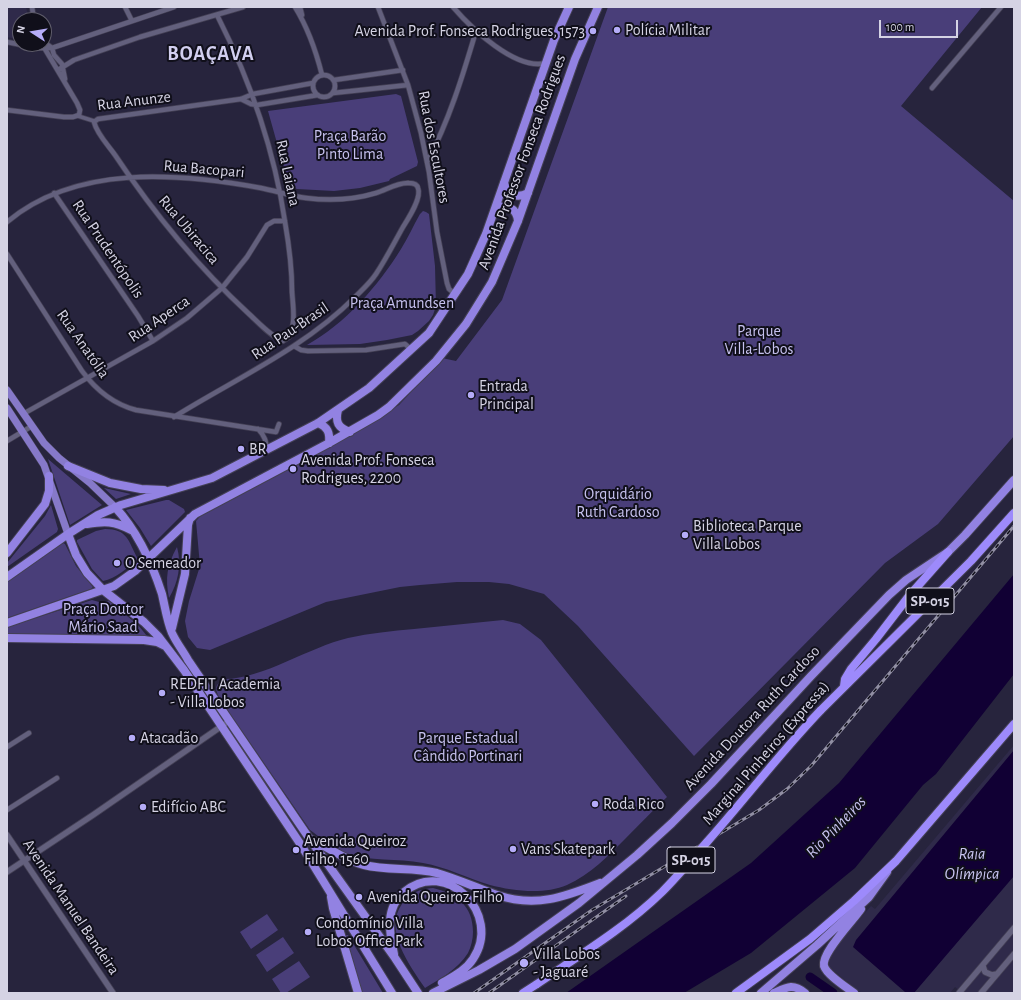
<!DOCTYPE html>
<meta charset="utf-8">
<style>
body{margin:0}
#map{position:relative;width:1021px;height:1000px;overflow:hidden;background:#27243d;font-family:"Alegreya Sans",sans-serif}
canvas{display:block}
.frame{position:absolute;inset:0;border:8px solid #d5d3e4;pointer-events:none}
.north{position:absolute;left:12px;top:12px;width:40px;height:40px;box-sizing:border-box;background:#100f1a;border:1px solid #5f5d6b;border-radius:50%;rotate:282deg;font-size:11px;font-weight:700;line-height:16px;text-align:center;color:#d5d3e4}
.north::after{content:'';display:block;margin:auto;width:14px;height:18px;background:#b5acf8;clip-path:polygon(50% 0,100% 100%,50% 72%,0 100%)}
.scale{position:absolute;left:879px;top:20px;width:79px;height:18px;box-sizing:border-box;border:2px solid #d5d3e4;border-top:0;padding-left:5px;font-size:12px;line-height:14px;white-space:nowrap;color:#d5d3e4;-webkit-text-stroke:3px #100f1a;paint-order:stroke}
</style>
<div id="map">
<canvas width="1021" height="1000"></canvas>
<div class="frame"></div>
<div class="north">N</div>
<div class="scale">100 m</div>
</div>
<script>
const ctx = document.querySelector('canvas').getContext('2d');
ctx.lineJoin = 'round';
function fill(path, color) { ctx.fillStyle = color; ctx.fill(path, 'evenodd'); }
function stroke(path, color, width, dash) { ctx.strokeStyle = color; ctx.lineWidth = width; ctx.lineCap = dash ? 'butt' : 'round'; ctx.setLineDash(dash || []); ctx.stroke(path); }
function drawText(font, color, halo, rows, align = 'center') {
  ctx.font = font + ' "Alegreya Sans",sans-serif'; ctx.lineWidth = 4; ctx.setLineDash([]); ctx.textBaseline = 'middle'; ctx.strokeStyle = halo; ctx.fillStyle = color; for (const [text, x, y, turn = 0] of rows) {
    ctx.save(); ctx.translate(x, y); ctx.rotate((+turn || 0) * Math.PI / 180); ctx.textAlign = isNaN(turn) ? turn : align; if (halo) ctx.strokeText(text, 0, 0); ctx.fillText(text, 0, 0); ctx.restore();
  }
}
const built = new Path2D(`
 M7,7H26L29,20H20V40L7,37Z
 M1014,745V993H962L955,987L950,993H863L858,991L829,967L828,962V955L871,906L875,909Z`);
const green = new Path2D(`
 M608,7H982L901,106L1014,201V436L938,524L885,563L694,756L578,626L544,594L509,584L489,582H457L420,585L400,587L326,602L210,650L197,648L188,637L185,621L189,601L200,566L196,521L204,512L345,437L399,405L442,358L456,361L502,300Z
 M396,94L401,96L418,162L417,166L390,179L389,181L360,188L334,191L297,189L289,186L268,111Z
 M423,211L426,212L429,214L435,266L436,306L433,315L429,321L418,331L412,335L387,340L360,344L307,345C345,324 378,286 401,249C408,238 413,226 420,214Z
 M48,459L102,505L70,525Z
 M104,488L131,494L116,499Z
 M166,500H169L184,509L185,512L151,546L140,528L126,510Z
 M51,505L58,529L57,532L7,567V563L45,516Z
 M105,529C128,529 128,541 138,559C128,567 116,579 103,581L92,569L77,542V540L96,531Z
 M63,543L65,544L76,566L93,587L91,589L7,618V581Z
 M177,547C182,565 178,583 169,598C165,578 167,565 177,547Z
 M92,600L99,602L109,601L138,625L147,636L7,634V627Z
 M503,620L520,624L541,640L667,797C653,810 640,824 626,838C609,855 590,875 567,885C544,895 513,891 490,885C467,878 446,867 423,863C397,858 370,862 345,853C332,848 321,838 310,830L220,699C215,689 214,686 223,679C261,680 309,647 348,638C370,633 392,631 414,629C444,626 473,623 503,620Z
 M433,888C457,894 473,906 473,932C473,939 471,947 468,953C458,969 440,979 425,988C410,966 383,930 402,904C409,893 420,889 433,888Z
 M267,914L278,930L251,949L240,932Z
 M346,935H348L383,993H362Z
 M283,937L294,953L267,972L256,955Z
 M299,961L310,977L286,993H281L272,979Z`);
const water = new Path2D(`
 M1014,574V674L936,774L923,785L855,868L751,953L684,993H566L751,863L839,783Z
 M1014,750V876L914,993L905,992L853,947L856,940Z`);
const river = new Path2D(`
 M810,977L833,993`);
const pedestrian = new Path2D(`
 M78,116L94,121`);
const minor = new Path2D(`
 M32,7L34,20
 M125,7L132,21
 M295,7C308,28 316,51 322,75
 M300,7L302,15
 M378,7L408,85L421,133L429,172L437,232L447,283L449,289L455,294
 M453,7C471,28 516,71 546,63
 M217,15C251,82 274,148 285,222C289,245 292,269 292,292C293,306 296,324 289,337L283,341C270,336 258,322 248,313C197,266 153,212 115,155C108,145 97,134 94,122L98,119L241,99L253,94L313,83
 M7,42L37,48H52L174,7
 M44,42L52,48L54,55L62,64L65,79
 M58,70L74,60L140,37L243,7
 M313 86a11 11 0 1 1 22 0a11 11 0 1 1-22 0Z
 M334,80L403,70
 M932,88L1001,7
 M333,93L408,85
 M241,99L251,104L257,105L318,95
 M7,110L64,117H73L79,115L80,110L77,103L42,44
 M427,162C449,121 463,75 476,31
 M54,193L138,316L153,341
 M7,222C76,164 178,173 261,188C276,191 291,196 306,198C330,201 353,200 376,193C386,190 398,182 409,183C413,183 417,184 418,188C422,198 408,219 403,227C394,243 386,259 376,274C370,283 362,290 355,297C303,349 235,379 174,417
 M7,254L82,371C96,390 113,404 136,410L276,432L279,424
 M294,346L301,350L308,351L366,350L405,344L412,350
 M23,414L153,341L187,318L222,288L247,257L267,225L274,221H285
 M258,429C265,436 266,441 267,450
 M7,441L32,426
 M7,747L29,733
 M7,810L57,778`);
const tertiary = new Path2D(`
 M7,835L113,993
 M7,872L93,815L229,721
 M983,966L985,972L992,975L997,974
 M959,993L1014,928
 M981,993L1014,954`);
const primary = new Path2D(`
 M7,390L44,443L59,458L90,483L115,507
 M7,408L44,465L68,534`);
const trunk = new Path2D(`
 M504,183C507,195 517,199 528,193
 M495,209C506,203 517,208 518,221
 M338,410C335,422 338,428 350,432
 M318,423C328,427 330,433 329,443
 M68,466L110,483L141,489L164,490
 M115,507C137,531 152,563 162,594C165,607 167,621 172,633C176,642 183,651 188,660L309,838L395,958L418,993
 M87,524C105,521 114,521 131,530
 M68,534L76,555L87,573L103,590L144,622L158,636L184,670L301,845L392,993
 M7,553L45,504L49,491V476
 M7,577L68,534L98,515L121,505L212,478L318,423L369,388L429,333L468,274L486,234L554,40L569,7
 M7,623L114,586L135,571L195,514L329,443L378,415L389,407L436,361L466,324L492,282L518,221L575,59L598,7
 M172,628L185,574L188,525L190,518
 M7,638L144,640L157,642L165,646
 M310,839C329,847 344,860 364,865C388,871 413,867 437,873C458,879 477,888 497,895C536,908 564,897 600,883
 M331,897L333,908L358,993
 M394,954C389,931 385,908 404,892C446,857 503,914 473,959C466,970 454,976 442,983
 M433,993L479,970L515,949L579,903L637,855L672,823L711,784L775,715L811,676L889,595L906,580L948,552L965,535L1014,480
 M761,993L817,945L869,897L887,872
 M774,993C787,987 793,983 805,993
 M854,993C846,987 827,975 824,966C821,953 853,921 861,909`);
const motorway = new Path2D(`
 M844,686L845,679L851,669L876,639L909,596L948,552
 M820,711L971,561L1014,513
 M523,993L537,984
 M736,993L810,939L854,901L896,861L1014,724`);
const rail = new Path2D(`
 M474,993L592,910L759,810L787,789L811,766L1014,526
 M489,993L626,896`);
const motorwayBridge = new Path2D(`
 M537,984C580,955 625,928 662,892C678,876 692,859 707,842C745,799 780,753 820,711`);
const markers = [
 [617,30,4,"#b5acf8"],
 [593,31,4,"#b5acf8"],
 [471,395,4,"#b5acf8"],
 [241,449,4,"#b5acf8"],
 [293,469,4,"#b5acf8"],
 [685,535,4,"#b5acf8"],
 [117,563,4,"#b5acf8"],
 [162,693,4,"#b5acf8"],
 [132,738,4,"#b5acf8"],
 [595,804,4,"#b5acf8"],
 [143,807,4,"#b5acf8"],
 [513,849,4,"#b5acf8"],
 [296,850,4,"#b5acf8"],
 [359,897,4,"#b5acf8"],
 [308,932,4,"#b5acf8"],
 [524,963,5,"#b5acf8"]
];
const shields = [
 [930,601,48],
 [691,860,48]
];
const shieldNames = [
 ["SP-015",930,601],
 ["SP-015",691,860]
];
const poiNames = [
 ["Polícia Militar",625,30],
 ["Avenida Prof. Fonseca Rodrigues, 1573",585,31,"right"],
 ["Entrada",479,386],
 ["Principal",479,404],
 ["BR",249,449],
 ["Avenida Prof. Fonseca",301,460],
 ["Rodrigues, 2200",301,478],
 ["Biblioteca Parque",693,526],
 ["Villa Lobos",693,544],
 ["O Semeador",125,563],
 ["REDFIT Academia",170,684],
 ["- Villa Lobos",170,702],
 ["Atacadão",140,738],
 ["Roda Rico",603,804],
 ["Edifício ABC",151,807],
 ["Avenida Queiroz",304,841],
 ["Filho, 1560",304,859],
 ["Vans Skatepark",521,849],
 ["Avenida Queiroz Filho",367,897],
 ["Condomínio Villa",316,923],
 ["Lobos Office Park",316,941],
 ["Villa Lobos",533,954],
 ["- Jaguaré",533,972]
];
const streetNames = [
 ["Rua Anunze",134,101,-7],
 ["Rua dos Escultores",434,147,79],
 ["Avenida Professor Fonseca Rodrigues",522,162,-70],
 ["Rua Bacopari",204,169,5],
 ["Rua Laiana",288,173,78],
 ["Rua Ubiracica",189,230,50],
 ["Rua Prudentópolis",108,249,56],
 ["Rua Aperca",159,319,-34],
 ["Rua Pau-Brasil",290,331,-34],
 ["Rua Anatólia",83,344,55],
 ["Avenida Doutora Ruth Cardoso",752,718,-47],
 ["Marginal Pinheiros (Expressa)",766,753,-49],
 ["Avenida Manuel Bandeira",71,907,56]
];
const parkNames = [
 ["Praça Barão",350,136],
 ["Pinto Lima",350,154],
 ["Praça Amundsen",402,303],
 ["Parque",759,331],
 ["Villa-Lobos",759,349],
 ["Orquidário",618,494],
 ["Ruth Cardoso",618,512],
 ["Praça Doutor",103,609],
 ["Mário Saad",103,627],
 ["Parque Estadual",468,738],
 ["Cândido Portinari",468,756]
];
const waterNames = [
 ["Rio Pinheiros",836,827,-46],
 ["Raia",972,854],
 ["Olímpica",972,874]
];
const districtNames = [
 ["BOAÇAVA",211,54]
];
fill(built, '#2f2a4a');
fill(green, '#493e79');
fill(water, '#110034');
stroke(river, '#110034', 9);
stroke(pedestrian, '#444055', 5);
stroke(minor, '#444055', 6);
stroke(tertiary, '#444055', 7);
stroke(primary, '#444055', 8);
stroke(trunk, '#444055', 10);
stroke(motorway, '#444055', 10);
stroke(pedestrian, '#63607d', 3.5);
stroke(minor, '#63607d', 4.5);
stroke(tertiary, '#63607d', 5.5);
stroke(primary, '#8679c9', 7);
stroke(trunk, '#9282e2', 8);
stroke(motorway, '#9d8afb', 8);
stroke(rail, '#918fa3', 3);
stroke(rail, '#100f1a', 1.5, [4.5]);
stroke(motorwayBridge, '#444055', 10, []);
stroke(motorwayBridge, '#9d8afb', 8);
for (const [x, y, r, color] of markers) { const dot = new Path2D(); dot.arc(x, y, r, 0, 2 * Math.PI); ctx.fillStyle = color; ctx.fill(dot); stroke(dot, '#100f1a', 1.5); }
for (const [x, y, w] of shields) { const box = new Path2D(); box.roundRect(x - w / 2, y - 13, w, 26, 3); ctx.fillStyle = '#100f1a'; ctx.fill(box); stroke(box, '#d5d3e4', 1); }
drawText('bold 15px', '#d5d3e4', null, shieldNames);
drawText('16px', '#d5d3e4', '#100f1a', poiNames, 'left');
drawText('16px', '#d5d3e4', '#100f1a', streetNames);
drawText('16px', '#c6c1ee', '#100f1a', parkNames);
drawText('italic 17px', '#c8c4f0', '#100f1a', waterNames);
ctx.letterSpacing = '1px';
drawText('bold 20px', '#d2cff0', '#100f1a', districtNames);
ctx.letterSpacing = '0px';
</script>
